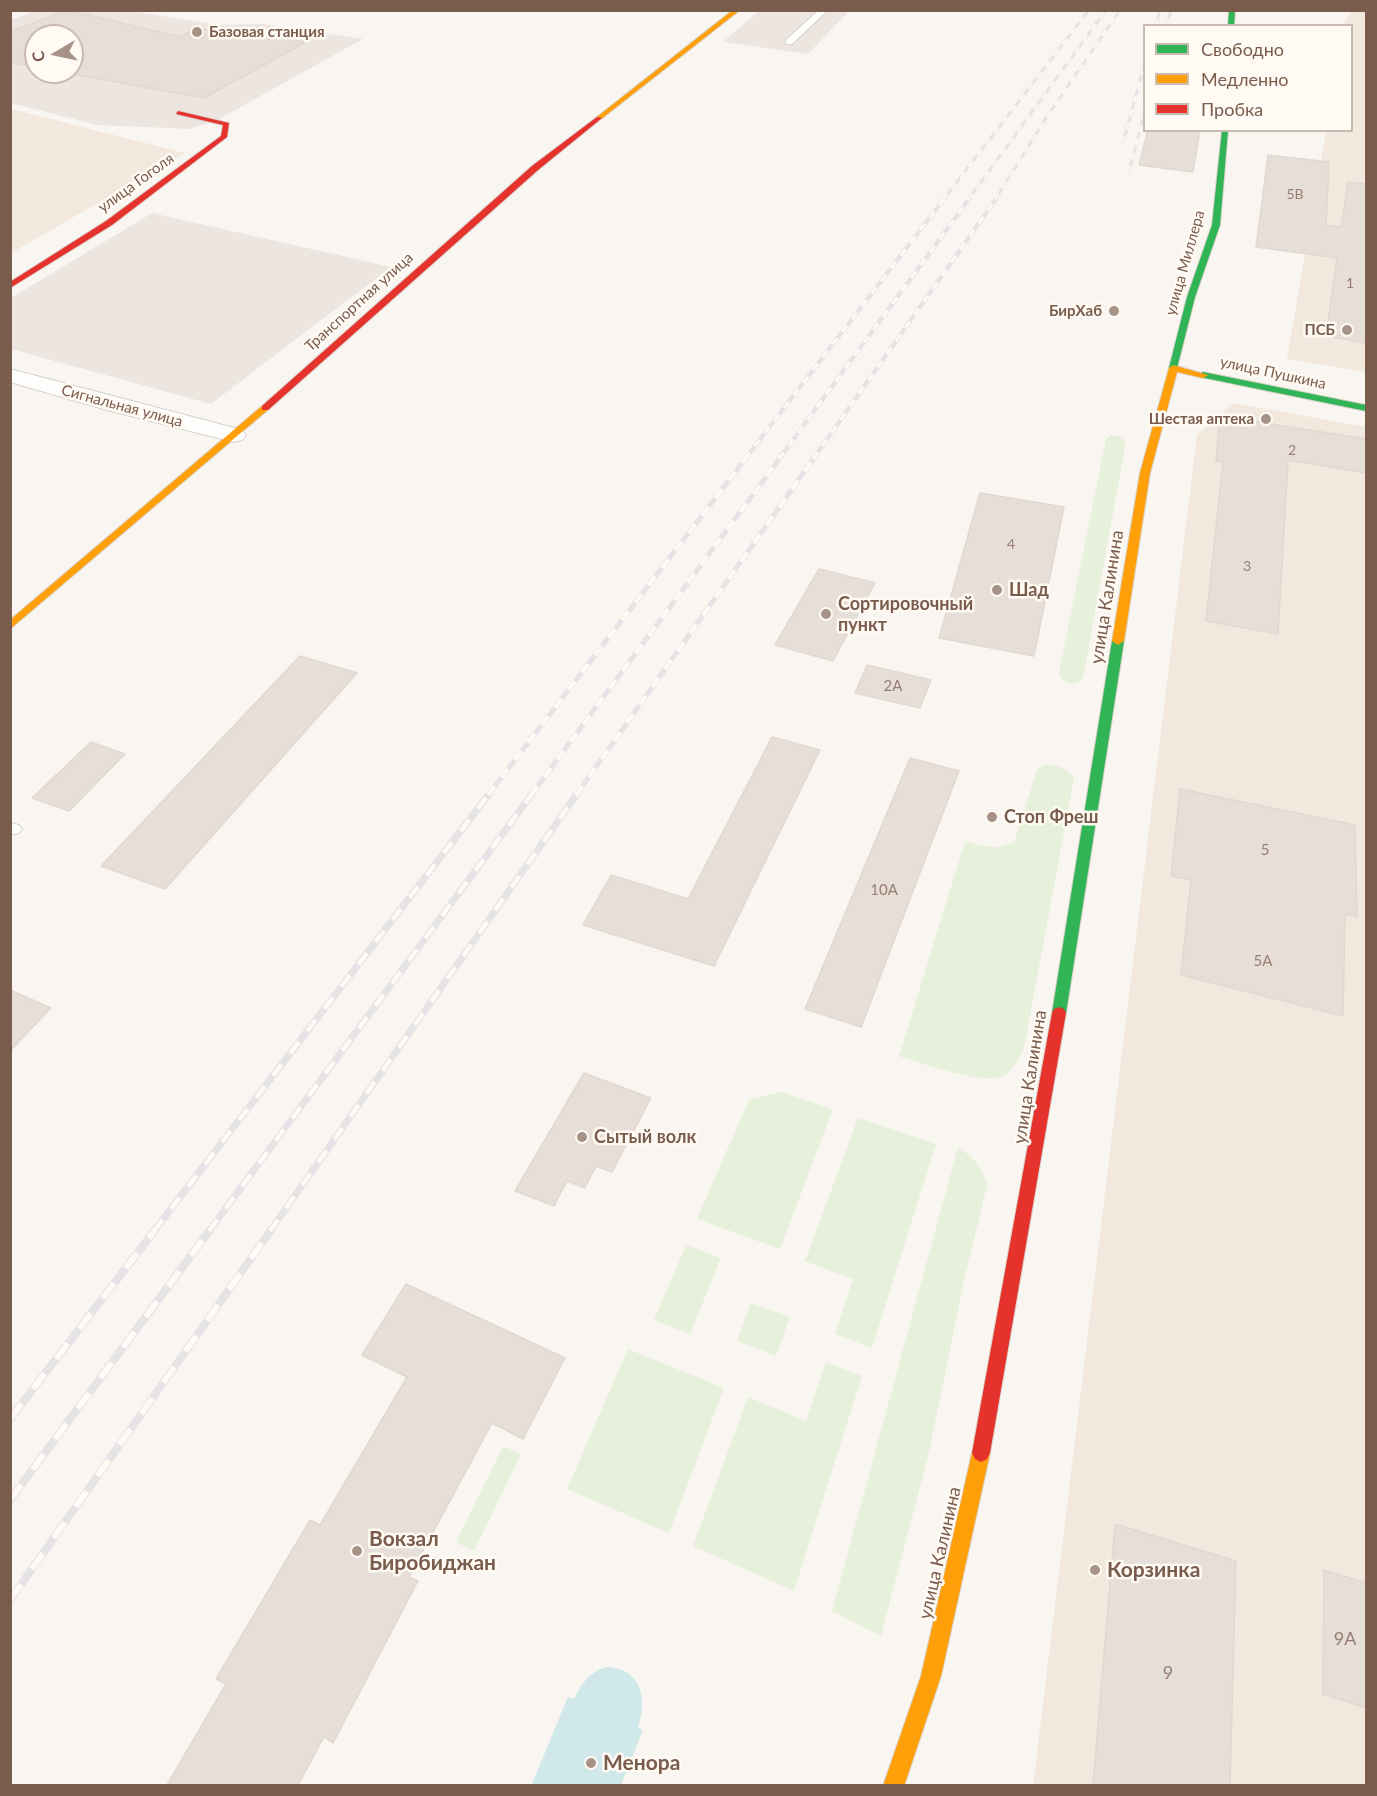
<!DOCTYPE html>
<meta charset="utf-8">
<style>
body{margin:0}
#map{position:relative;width:1377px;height:1796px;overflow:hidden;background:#f9f5f0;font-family:Lato,sans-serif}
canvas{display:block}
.frame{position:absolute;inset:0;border:12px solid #7a5c4d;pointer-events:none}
.legend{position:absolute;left:1143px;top:24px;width:210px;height:108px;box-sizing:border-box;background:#fffaf3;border:2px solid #cabbb1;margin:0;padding:8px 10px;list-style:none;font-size:18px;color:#7a5c4d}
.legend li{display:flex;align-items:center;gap:12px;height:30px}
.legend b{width:30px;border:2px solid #cabbb1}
.north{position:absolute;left:24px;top:24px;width:60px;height:60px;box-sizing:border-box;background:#fffaf3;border:2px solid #cabbb1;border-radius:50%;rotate:261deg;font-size:16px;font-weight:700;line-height:24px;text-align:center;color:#7a5c4d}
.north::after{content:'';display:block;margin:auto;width:21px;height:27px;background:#a69286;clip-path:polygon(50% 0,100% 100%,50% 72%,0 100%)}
</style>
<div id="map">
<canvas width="1377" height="1796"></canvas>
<div class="frame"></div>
<ul class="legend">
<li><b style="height:8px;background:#30b455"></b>Свободно</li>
<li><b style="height:8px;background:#ff9f0a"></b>Медленно</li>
<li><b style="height:8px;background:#e5322d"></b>Пробка</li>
</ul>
<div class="north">С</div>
</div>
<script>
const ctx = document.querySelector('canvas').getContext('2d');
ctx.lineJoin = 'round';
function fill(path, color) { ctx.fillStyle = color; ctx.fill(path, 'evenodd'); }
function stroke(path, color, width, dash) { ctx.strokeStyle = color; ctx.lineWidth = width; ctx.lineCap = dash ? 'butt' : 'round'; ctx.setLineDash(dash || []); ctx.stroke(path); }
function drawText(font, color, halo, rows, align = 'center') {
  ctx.font = font + ' Lato,sans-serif'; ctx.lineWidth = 5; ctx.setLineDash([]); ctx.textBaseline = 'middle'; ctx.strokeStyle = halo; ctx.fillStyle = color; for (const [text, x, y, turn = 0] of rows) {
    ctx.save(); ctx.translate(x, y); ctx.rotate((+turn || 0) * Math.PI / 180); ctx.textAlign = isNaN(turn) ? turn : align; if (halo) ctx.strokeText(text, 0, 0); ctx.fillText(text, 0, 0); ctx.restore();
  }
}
const residential = new Path2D(`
 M1353,11H1366V372L1287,359L1326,131L1352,130V26L1344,25L1345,20Z
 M11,109L185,153L11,253Z
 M1233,403L1366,427V1785L1033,1786L1197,435Z`);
const industrial = new Path2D(`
 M34,11H130L218,25L263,24L363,39L221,118L190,129L97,125L11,103V20ZM36,36H72V72H36Z
 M759,11H849L808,54L723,42Z
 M152,213L391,267L211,404L11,349V298Z`);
const green = new Path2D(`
 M1111,435L1120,436L1126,442L1083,678C1076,687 1062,684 1059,673L1106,439Z
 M1044,765C1057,765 1067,767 1074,778L1024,1048C1019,1057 1014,1069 1005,1075C985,1087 921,1063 899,1056L965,841C984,846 996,851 1014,842L1037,770Z
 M781,1092L833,1109L780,1249L697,1219L749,1100Z
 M858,1118L936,1144L872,1348L835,1334L853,1279L805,1261Z
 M958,1147C974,1158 982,1166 987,1185L964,1281L929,1452L881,1636L832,1611Z
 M686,1245L721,1258L690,1334L654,1320Z
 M751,1303L790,1317L776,1356L737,1341Z
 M628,1349L724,1388L669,1533L567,1489Z
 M826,1362L862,1376L794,1591L693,1546L748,1397L806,1421Z
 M503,1446L521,1454L474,1551L456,1542Z`);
const water = new Path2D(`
 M605,1667C641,1667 648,1698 638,1727L643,1730L621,1785L536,1786L532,1784L568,1697L574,1699C581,1684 589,1673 605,1667Z`);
const building = new Path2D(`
 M67,10L180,37L196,28L216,31L220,29L306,42L204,98L72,74V36H36V67L10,62V32Z
 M1148,130H1200L1193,172L1139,165Z
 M1268,155L1329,162L1326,225L1341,227L1348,182L1366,184V343L1326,336L1337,258L1256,247Z
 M1220,416L1366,439V473L1288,460L1278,634L1206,621L1223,462L1216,461Z
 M980,493L1064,507L1034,656L939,638Z
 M819,569L875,583L833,661L775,645Z
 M300,656L357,673L165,889L101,866Z
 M867,665L931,680L920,708L855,693Z
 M772,737L820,750L714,966L583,925L611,875L688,899Z
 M91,742L125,754L69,811L32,798Z
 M910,758L959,771L861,1027L805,1009Z
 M1180,789L1355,825L1357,917L1345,914L1343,1016L1181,975L1191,880L1171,876Z
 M10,990L51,1008L10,1051Z
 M584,1073L651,1098L612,1172L596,1166L585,1188L567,1181L554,1206L515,1191Z
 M406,1284L565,1358L523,1439L492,1423L409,1577L418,1581L333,1743L324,1737L298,1785H167L226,1684L216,1679L310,1520L320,1525L407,1377L362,1355Z
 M1115,1524L1236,1561L1230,1785H1093Z
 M1324,1570L1366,1583V1708L1323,1694Z`);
const lane = new Path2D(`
 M819,10H828L792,44H786V40Z
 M10,823L19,825L22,829L19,833L10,835Z`);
const street = new Path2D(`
 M10,369L242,430L246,435L242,440L234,442L107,410L10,382Z`);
const fast = new Path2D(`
 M1229,10H1235L1234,26H1228Z
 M1222,130H1228L1220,225L1195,297L1177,368L1173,371L1169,368L1187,297L1212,225Z
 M1203,372L1366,405V411L1200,377L1198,375Z
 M1118,637L1124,641L1066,1013L1064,1017L1059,1019L1054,1017L1052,1013L1112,641Z`);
const slow = new Path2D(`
 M733,10H740L601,119H597V117Z
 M1173,365L1208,375L1203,378L1177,372L1150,473L1124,641L1118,645L1112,641L1140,473L1169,368Z
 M262,406L270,408L10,629V620Z
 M981,1444L987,1447L990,1453L941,1676L904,1786H883L921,1676L972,1453L975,1447Z`);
const jam = new Path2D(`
 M178,111L229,123L227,137L112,225L10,288V282L106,221L221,136L223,125L176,114Z
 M597,117L602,118L538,170L268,410H262V406L532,166Z
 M1059,1007L1064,1009L1066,1013L990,1453L987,1459L981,1462L975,1459L972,1453L1052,1013L1054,1009Z`);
const railFar4 = new Path2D(`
 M1156,26L1160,10
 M1167,26L1171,10
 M1123,143L1144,66
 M1129,173L1144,114
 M943,200L1089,10
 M968,200L1106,10
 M995,200L1046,118L1120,10`);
const railFar3 = new Path2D(`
 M745,459L944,199
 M779,459L969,199
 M813,459L996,199`);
const railFar2 = new Path2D(`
 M488,795L746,458
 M531,795L780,458
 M576,795L814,458`);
const railFar1 = new Path2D(`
 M154,1231L489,794
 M209,1231L532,794
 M270,1231L577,794`);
const rail = new Path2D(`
 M10,1419L155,1230
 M10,1500L210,1230
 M10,1600L271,1230`);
const markers = [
 [197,32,6,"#a69286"],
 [1114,311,6,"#a69286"],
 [1347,330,6,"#a69286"],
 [1266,419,6,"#a69286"],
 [997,590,6,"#a69286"],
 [826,614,6,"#a69286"],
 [992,817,6,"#a69286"],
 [582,1137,6,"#a69286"],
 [357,1551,6,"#a69286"],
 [1095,1570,6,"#a69286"],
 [591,1763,6,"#a69286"]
];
const farNumbernames = [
 ["5В",1295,194],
 ["1",1350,283],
 ["2",1292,450],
 ["4",1011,544],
 ["3",1247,566]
];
const farPoinames = [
 ["Базовая станция",209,32,"left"],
 ["БирХаб",1102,311],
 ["ПСБ",1335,330],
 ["Шестая аптека",1254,419]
];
const farStreetnames = [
 ["улица Гоголя",136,183,-36],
 ["улица Миллера",1185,263,-74],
 ["Транспортная улица",359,302,-42],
 ["улица Пушкина",1273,373,12],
 ["Сигнальная улица",122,406,15]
];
const numberNames = [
 ["2А",893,686],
 ["5",1265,850],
 ["10А",884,890],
 ["5А",1263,961]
];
const poiNames = [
 ["Шад",1009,590],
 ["Сортировочный",838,604],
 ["пункт",838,625],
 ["Стоп Фреш",1004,817],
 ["Сытый волк",594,1137]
];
const streetNames = [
 ["улица Калинина",1107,597,-81],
 ["улица Калинина",1030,1077,-81],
 ["улица Калинина",940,1553,-77]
];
const nearNumbernames = [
 ["9А",1345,1639],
 ["9",1168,1673]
];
const nearPoinames = [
 ["Вокзал",369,1539],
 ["Биробиджан",369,1563],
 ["Корзинка",1107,1570],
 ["Менора",603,1763]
];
fill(residential, '#f2e8de');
fill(industrial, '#ede5e0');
fill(green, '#e7f0db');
fill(water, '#d0e8ea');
fill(building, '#e6ded7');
stroke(building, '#e2d8d2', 1.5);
stroke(lane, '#d7d1cb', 2);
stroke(street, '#d7d1cb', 2);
stroke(fast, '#d9d2cb', 2);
stroke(slow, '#d9d2cb', 2);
stroke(jam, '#d9d2cb', 2);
fill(lane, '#fefefd');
fill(street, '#fefefd');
fill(fast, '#30b455');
fill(slow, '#ff9f0a');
fill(jam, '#e5322d');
stroke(railFar4, '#e6e3e7', 3);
stroke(railFar3, '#e6e3e7', 4.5);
stroke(railFar2, '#e6e3e7', 5);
stroke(railFar1, '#e6e3e7', 7);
stroke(rail, '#e6e3e7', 8);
stroke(railFar4, '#fffaf3', 2, [7]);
stroke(railFar3, '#fffaf3', 3, [8]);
stroke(railFar2, '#fffaf3', 4, [11]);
stroke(railFar1, '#fffaf3', 4.5, [14]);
stroke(rail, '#fffaf3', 6, [19]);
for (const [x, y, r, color] of markers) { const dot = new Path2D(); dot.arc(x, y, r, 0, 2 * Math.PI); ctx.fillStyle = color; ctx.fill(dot); stroke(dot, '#fffaf3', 2); }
drawText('14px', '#977e72', null, farNumbernames);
drawText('bold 15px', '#7a5c4d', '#fffaf3', farPoinames, 'right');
drawText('15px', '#7a5c4d', '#fffaf3', farStreetnames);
drawText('15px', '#977e72', null, numberNames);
drawText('bold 18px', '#7a5c4d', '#fffaf3', poiNames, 'left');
drawText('18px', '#7a5c4d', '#fffaf3', streetNames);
drawText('18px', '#977e72', null, nearNumbernames);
drawText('bold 21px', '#7a5c4d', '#fffaf3', nearPoinames, 'left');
</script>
